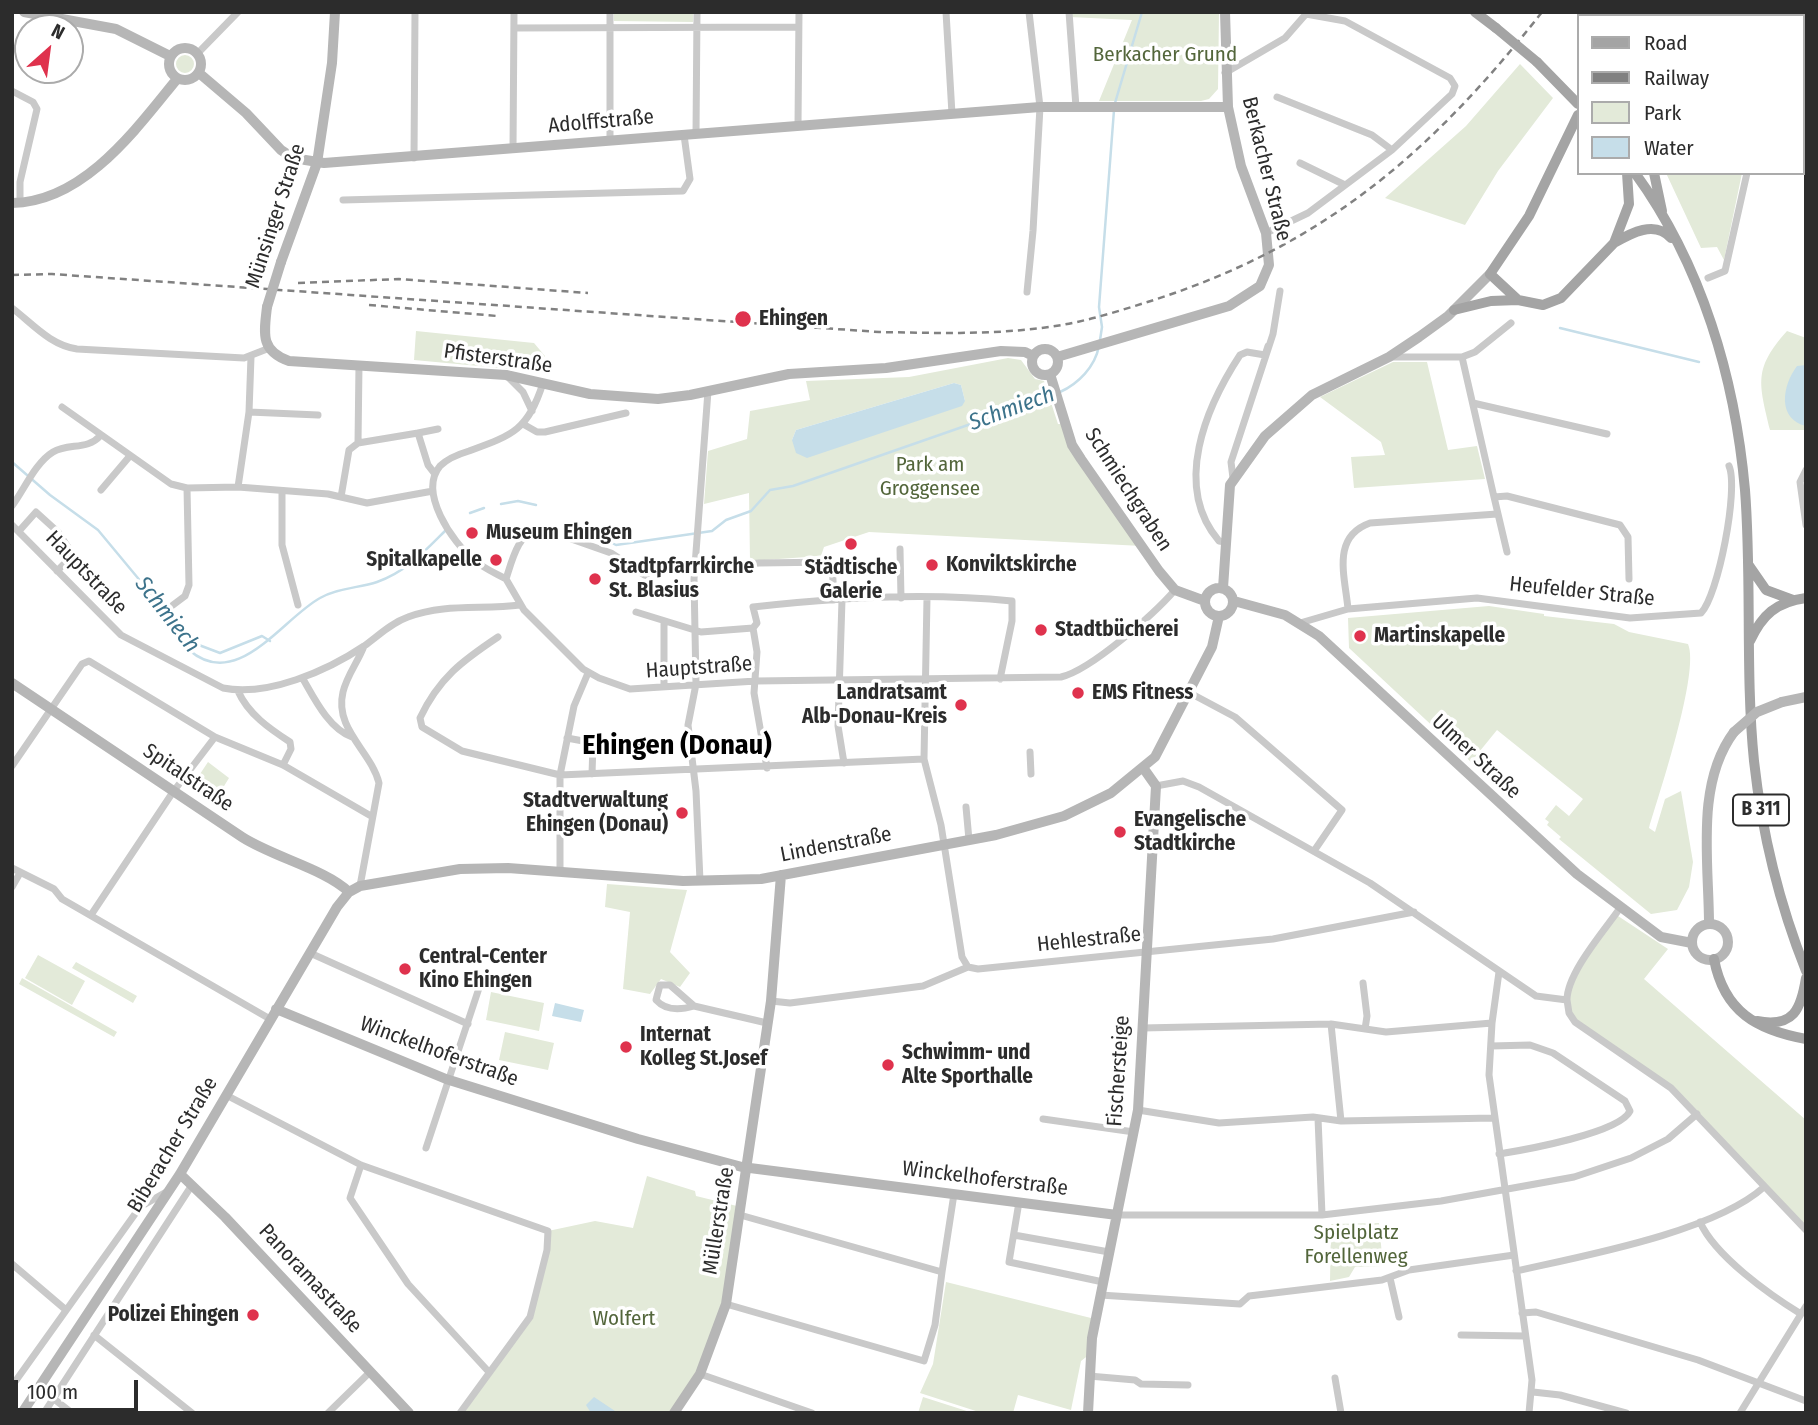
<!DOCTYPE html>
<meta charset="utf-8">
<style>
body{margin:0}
#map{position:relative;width:1818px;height:1425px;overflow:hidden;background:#fff;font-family:"Fira Sans Condensed",sans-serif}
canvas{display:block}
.frame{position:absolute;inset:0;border:14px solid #2c2c2c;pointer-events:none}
.legend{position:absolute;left:1577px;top:14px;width:228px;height:161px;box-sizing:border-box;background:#fff;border:2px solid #ababab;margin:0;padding:9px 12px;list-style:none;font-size:21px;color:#2c2c2c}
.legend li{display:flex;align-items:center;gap:14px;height:35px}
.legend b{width:35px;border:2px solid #ababab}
.north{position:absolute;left:14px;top:14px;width:70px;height:70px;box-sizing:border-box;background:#fff;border:2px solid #ababab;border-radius:50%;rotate:28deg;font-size:19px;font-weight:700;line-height:28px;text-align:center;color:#2c2c2c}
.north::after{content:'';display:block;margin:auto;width:24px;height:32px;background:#df324d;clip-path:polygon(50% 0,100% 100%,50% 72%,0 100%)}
.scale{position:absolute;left:14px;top:1380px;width:124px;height:32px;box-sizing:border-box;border:4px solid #2c2c2c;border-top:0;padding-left:9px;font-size:21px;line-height:24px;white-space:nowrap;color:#2c2c2c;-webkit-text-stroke:5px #fff;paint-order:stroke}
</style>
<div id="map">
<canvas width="1818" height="1425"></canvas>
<div class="frame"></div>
<ul class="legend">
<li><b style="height:9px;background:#a4a4a4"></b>Road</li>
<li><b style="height:9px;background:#818181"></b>Railway</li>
<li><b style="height:19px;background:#e3ead9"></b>Park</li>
<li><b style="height:19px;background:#c6dee9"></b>Water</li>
</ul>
<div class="north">N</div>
<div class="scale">100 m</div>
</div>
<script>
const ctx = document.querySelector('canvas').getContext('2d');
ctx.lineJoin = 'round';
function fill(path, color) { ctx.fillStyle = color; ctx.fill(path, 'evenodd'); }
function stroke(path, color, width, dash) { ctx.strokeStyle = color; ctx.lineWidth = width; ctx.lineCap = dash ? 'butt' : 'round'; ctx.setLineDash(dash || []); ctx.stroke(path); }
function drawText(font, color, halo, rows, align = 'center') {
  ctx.font = font + ' "Fira Sans Condensed",sans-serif'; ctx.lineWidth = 7; ctx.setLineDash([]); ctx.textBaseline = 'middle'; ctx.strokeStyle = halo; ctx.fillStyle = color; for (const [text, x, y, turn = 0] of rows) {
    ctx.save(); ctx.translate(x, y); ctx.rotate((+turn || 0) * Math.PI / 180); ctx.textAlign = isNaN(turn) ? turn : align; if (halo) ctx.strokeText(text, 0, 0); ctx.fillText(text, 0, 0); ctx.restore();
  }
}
const green = new Path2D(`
 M614,12H693V22L614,21Z
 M1069,12H1219L1218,89L1209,99L1201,101H1099L1132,20L1070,17Z
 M176 64a9 9 0 1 1 18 0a9 9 0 1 1-18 0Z
 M1520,64L1553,98L1498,171L1465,225L1385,198L1466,126Z
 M1666,173H1742L1724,260L1717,247L1701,248Z
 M416,331L534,343L545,356L535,367L522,370L414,360Z
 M1787,331L1806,338V430H1770C1759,383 1753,369 1787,331Z
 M1008,358L1021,360L1035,379L1044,381L1058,424H1065L1072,445L1142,546L869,532L824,547L821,556L750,561L749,493L704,504L708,451L747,439L750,411L810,400L806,381L909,377ZM954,383L961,385L965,401L792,440L796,430Z
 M1393,362H1427L1448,450L1477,446L1485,479L1354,488L1351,457L1385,455L1381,442L1320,397Z
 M1489,606L1544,614V616L1614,624L1629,632L1688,644C1700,672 1659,794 1649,828L1655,832L1665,799L1681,791L1693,862L1689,887L1677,910L1651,914L1559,839L1561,837L1547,825L1549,822L1545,819L1556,805L1569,816L1583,799L1497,730L1471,762L1349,648L1348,618Z
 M208,762L229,778L213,804L190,789Z
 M607,884L687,890L670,952L690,973L680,987L661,979L650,994L623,989L630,912L605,907Z
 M1615,914L1668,949L1644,979L1806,1120V1230L1671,1088L1586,1030L1569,1013L1570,984Z
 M38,955L85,981L72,1005L25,978Z
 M76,962L137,996L133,1003L72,968Z
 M22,978L117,1032L114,1037L19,984Z
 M491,992L544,1003L539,1031L486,1020Z
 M505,1032L554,1043L548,1070L499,1060Z
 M647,1176L695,1191L696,1196L741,1207L726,1304L700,1374L674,1413H464L530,1317L548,1231L595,1221L633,1228Z
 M1379,1223L1383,1266L1355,1267L1349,1277L1330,1281L1331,1224Z
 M946,1282L1095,1319L1090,1354L1081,1361L1071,1410L1018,1395L1013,1413H982L920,1393L933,1364Z
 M923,1397L973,1413H918Z`);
const water = new Path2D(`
 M1806,365V426C1777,419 1782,386 1797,366Z
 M954,383L961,385L965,401L962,406L807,458L796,453L792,440L796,430Z
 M555,1003L584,1010L581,1022L552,1016Z
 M594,1397L618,1413H591L586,1405Z`);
const stream = new Path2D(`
 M1115,103L1142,12
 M1560,328L1699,362
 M1100,340L1102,327L1099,307L1114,110
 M1060,392C1078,384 1095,367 1099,346
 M12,462L50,495L98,530L191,642L189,650C237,692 282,619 320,598C337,588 359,588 377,582C406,572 425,551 445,531
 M501,504L518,501L536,505
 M470,513L484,508
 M590,532L616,545L712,531L726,520L751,511L770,490L793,486L1054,395
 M191,642L220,653L262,636L270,641`);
const street = new Path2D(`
 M946,12L952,114
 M1069,12L1076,107
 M1781,16L1782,12
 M514,28L798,27
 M197,54L238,12
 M1225,73L1285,38L1306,14L1345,21L1450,78L1455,86L1452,94L1392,150L1308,213L1266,233
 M12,91L33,102L37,109L20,182V203
 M1277,97L1372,135L1392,150
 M798,125L799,12
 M696,134L697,12
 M610,141V12
 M513,149L514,12
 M414,158L415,12
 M1300,163L1343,184
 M343,200L683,191L690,179L684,135
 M1708,278L1725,271L1747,173
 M1027,292L1033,231L1040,107L1029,12
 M12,308C33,324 50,345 77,349L244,358L267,349
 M1390,357H1462L1475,352L1511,323
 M1462,357L1494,497L1507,496L1620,525L1628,537L1629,579
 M507,376L523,392L532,411
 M1473,403L1607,434
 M62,407L171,484L187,488L238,487L328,494L367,503L433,491
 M249,412L318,415
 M523,424L537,432H545L626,413
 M418,433L438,429
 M358,443L359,365
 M1806,470L1800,482L1806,525
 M1233,478L1231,462L1273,334L1280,291
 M238,487L249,412L251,357
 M101,490L129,457
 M282,492V545L298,605
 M341,497L349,450L358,443L418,433L428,465L435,474
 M1494,497L1507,552
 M12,506C24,490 35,463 53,452C68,443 88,450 100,436
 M12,525L121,635L223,688C267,697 327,671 364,646C378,636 391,623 408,617C445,603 482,610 520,605
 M20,530L36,512L58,532L73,555L57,571
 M1225,542L1219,541C1172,486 1206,407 1240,355L1247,352L1265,355L1268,346
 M900,549L901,598
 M695,569L759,563L832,562L834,600
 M646,576L611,553L540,528C518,532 512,561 506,579L524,610L583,669L599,678L630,689L756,681L1061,677C1091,670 1154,614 1175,590
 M506,579C495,573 483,568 474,560C452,542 418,492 440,466C448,458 459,454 469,451C513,435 528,430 543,383
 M927,598L924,759L941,825L962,957L968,967
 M842,600L838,726L844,763
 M173,605L185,596L189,585L187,488
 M1348,609C1345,576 1331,537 1370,523L1497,514
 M636,612L701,632L753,628
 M1300,623L1348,609L1477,598L1630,618L1701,613C1718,596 1739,489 1729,466
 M498,637C462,661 439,678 420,718L422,727L462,751L560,775L924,759
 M303,679C314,698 329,729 352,737
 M664,686V622
 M238,691C248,714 270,729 290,742L291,749L283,765
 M1190,693L1235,717L1342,810L1314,851
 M567,738L626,749L655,745
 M1030,752L1031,774
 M12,766L82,664L89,661L215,737L283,765L371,816
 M767,768L754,693L757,652L753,628L757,623L753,607C838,597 927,592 1012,601V621L1000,679
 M592,774L593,744
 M1156,786L1183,781L1199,787L1370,883L1536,996L1567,1000L1569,1013L1575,1022L1671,1088L1806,1230
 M966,807L969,840
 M12,868L54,889L62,899L270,1019
 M560,872V775L574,706L588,673
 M700,881L696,791L688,725L696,684L694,579L708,391
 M360,886L379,783C371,751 334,729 343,692C347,675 358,662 364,646
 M12,887L20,873
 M91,915L173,792L215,737
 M310,953L468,1024
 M1499,972L1492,1023L1489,1075L1532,1380L1529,1413
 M1363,983L1367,1016L1365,1029
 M1567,1000C1567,973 1604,931 1620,908
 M771,1001L790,1003L923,986L968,967L978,969L1273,939L1414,912
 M694,1006C681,1010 666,1011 656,1000L660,985H670L694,1006L767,1023
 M1331,1024L1341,1121
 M1142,1028L1331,1024L1386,1032L1492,1023
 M1491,1046L1530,1045L1553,1053L1625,1101L1630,1111C1620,1133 1524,1150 1499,1154
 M226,1095L361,1165L548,1231L547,1250L530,1317L460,1413
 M1138,1110L1219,1123L1313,1117L1341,1121L1493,1118
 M1318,1118L1322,1215
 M1043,1119L1134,1132
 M426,1148L482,979
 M361,1165L350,1198L408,1284L488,1371
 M1019,1202L1009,1262L1103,1282
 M740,1215L942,1272L954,1194
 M1117,1215H1322L1441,1201L1574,1177L1631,1158L1668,1139L1697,1114
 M1700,1222C1715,1256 1770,1295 1801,1314
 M1014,1235L1109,1252
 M12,1264L66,1310
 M1516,1271C1583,1256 1714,1232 1764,1187
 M1390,1278L1399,1317
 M1100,1295L1240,1304L1249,1296L1382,1280L1409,1270L1514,1255
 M726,1304L924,1361L935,1325L942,1272
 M1522,1313L1536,1312L1698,1360L1806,1401
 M94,1335L192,1413
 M1461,1335L1525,1336
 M700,1374L812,1413
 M1089,1376L1135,1380L1141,1384L1188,1385
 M1335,1378L1341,1413
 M12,1386L140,1207L168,1191
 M1533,1392L1560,1395L1626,1413
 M54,1399L72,1413
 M44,1413L192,1185
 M328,1413L370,1372
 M1740,1413L1806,1306`);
const secondary = new Path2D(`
 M24,12L116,29L170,56
 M169 64a16 16 0 1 1 32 0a16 16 0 1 1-32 0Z
 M199,73L246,113L281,150L293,158L324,163L1040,107H1228
 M12,203C84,202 136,129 177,79
 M281,262L317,163L332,63L335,12
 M267,307C264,333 260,351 289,361L506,375L590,394L658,399L690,395L789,374L886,368L1001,351L1025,352L1033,356
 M1032 362a13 13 0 1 1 26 0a13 13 0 1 1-26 0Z
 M1057,357L1229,306L1260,286L1269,265L1266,233L1241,166L1228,107L1225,12
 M1050,374L1072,445L1081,459L1159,571L1175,590L1205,601
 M1205 602a14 14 0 1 1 28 0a14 14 0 1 1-28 0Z
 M1223,588L1230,485L1265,436L1312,395L1389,357L1419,337L1448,316L1490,274
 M1234,601L1285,615L1319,636L1577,874L1661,937L1692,943
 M12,683L242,837C273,857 325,869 349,892
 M1782,702L1806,697
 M1709,924C1709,863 1695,784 1734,732
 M1692 942a18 18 0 1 1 36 0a18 18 0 1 1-36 0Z
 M276,1009L446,1079L638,1139L742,1167L1117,1215
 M180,1174L225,1217L409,1413
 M22,1413L180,1174L337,907L349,892L360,886L460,869L508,868L683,881L761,879L996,835L1064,816L1111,793L1155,757L1212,647L1219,616
 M674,1413L700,1374L726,1304L771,1001L781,875
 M1088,1413L1092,1338L1138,1110L1156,786L1144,769`);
const primary = new Path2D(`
 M1475,12L1496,28
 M1625,16L1626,12
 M1646,16V12
 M1537,62L1578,104
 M1635,173C1702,265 1735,378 1745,490C1752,580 1745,671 1754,761C1762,834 1779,903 1806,971
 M1654,173L1662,211
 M1614,243C1631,233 1655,220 1671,238
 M1518,300L1490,274L1529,216L1578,115
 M1454,310L1491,301L1518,300L1543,305L1561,298L1614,243L1629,204L1627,173
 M1748,564L1766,590L1793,600
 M1750,641C1762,615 1776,602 1806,598
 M1714,959C1724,1012 1757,1030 1806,1039
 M1757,1021C1794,1028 1801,1009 1806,978`);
const rail = new Path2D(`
 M12,275L52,274L879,332C936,333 992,335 1049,327C1086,322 1122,310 1157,299C1327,243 1433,151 1542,12
 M298,283L399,279L588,293
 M369,305L497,316`);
const secondaryBridge = new Path2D(`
 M267,307L281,262
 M1734,732L1757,712L1782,702`);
const primaryBridge = new Path2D(`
 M1496,28L1537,62`);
const markers = [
 [743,319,9,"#df324d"],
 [472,533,7,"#df324d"],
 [851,544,7,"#df324d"],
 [496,560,7,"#df324d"],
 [932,565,7,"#df324d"],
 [595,579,7,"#df324d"],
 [1041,630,7,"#df324d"],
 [1360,636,7,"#df324d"],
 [1078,693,7,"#df324d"],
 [961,705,7,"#df324d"],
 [682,813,7,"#df324d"],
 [1120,832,7,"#df324d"],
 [405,969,7,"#df324d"],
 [626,1047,7,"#df324d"],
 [888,1065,7,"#df324d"],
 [253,1315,7,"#df324d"]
];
const shields = [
 [1761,810,56]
];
const shieldNames = [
 ["B 311",1761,810]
];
const parkNames = [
 ["Berkacher Grund",1165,55],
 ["Park am",930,465],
 ["Groggensee",930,489],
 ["Spielplatz",1356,1233],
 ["Forellenweg",1356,1257],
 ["Wolfert",624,1319]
];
const streetNames = [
 ["Adolffstraße",601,122,-5],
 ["Berkacher Straße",1266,169,76],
 ["Münsinger Straße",276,216,-72],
 ["Pfisterstraße",498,359,8],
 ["Schmiechgraben",1128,490,57],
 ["Hauptstraße",86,573,46],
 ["Heufelder Straße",1582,592,6],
 ["Hauptstraße",699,668,-4],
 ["Ulmer Straße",1476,757,43],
 ["Spitalstraße",188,778,34],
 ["Lindenstraße",836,845,-11],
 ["Hehlestraße",1089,940,-6],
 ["Winckelhoferstraße",439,1052,20],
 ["Fischersteige",1119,1071,-86],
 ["Biberacher Straße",173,1145,-59],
 ["Winckelhoferstraße",985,1179,7],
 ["Müllerstraße",719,1221,-81],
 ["Panoramastraße",310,1279,47]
];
const poiNames = [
 ["Ehingen",759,319],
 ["Museum Ehingen",486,533],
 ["Spitalkapelle",482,560,"right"],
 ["Konviktskirche",946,565],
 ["Stadtpfarrkirche",609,567],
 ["St. Blasius",609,591],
 ["Städtische",851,568,"center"],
 ["Galerie",851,592,"center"],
 ["Stadtbücherei",1055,630],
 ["Martinskapelle",1374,636],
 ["Landratsamt",947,693,"right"],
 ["Alb-Donau-Kreis",947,717,"right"],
 ["EMS Fitness",1092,693],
 ["Stadtverwaltung",668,801,"right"],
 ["Ehingen (Donau)",668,825,"right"],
 ["Evangelische",1134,820],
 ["Stadtkirche",1134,844],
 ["Central-Center",419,957],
 ["Kino Ehingen",419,981],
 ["Internat",640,1035],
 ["Kolleg St.Josef",640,1059],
 ["Schwimm- und",902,1053],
 ["Alte Sporthalle",902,1077],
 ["Polizei Ehingen",239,1315,"right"]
];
const waterNames = [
 ["Schmiech",1012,409,-20],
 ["Schmiech",167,615,52]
];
const districtNames = [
 ["Ehingen (Donau)",677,746]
];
fill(green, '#e3ead9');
fill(water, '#c6dee9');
stroke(stream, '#c6dee9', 2.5);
stroke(street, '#c9c9c9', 7);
stroke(secondary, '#b6b6b6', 10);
stroke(primary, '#a4a4a4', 10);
stroke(rail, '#818181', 2.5, [7, 5]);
stroke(secondaryBridge, '#b6b6b6', 10);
stroke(primaryBridge, '#a4a4a4', 10);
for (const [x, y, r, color] of markers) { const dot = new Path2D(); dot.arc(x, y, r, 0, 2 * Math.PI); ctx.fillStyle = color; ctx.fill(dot); stroke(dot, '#fff', 2.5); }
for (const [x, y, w] of shields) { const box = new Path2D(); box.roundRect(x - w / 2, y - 15.5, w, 31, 5); ctx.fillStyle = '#fff'; ctx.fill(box); stroke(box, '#2c2c2c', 2); }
drawText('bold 19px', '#2c2c2c', null, shieldNames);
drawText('21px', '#53663b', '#fff', parkNames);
drawText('21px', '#2c2c2c', '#fff', streetNames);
drawText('bold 21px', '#2c2c2c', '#fff', poiNames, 'left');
drawText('italic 23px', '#3d738b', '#fff', waterNames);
drawText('bold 28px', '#000', '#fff', districtNames);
</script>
